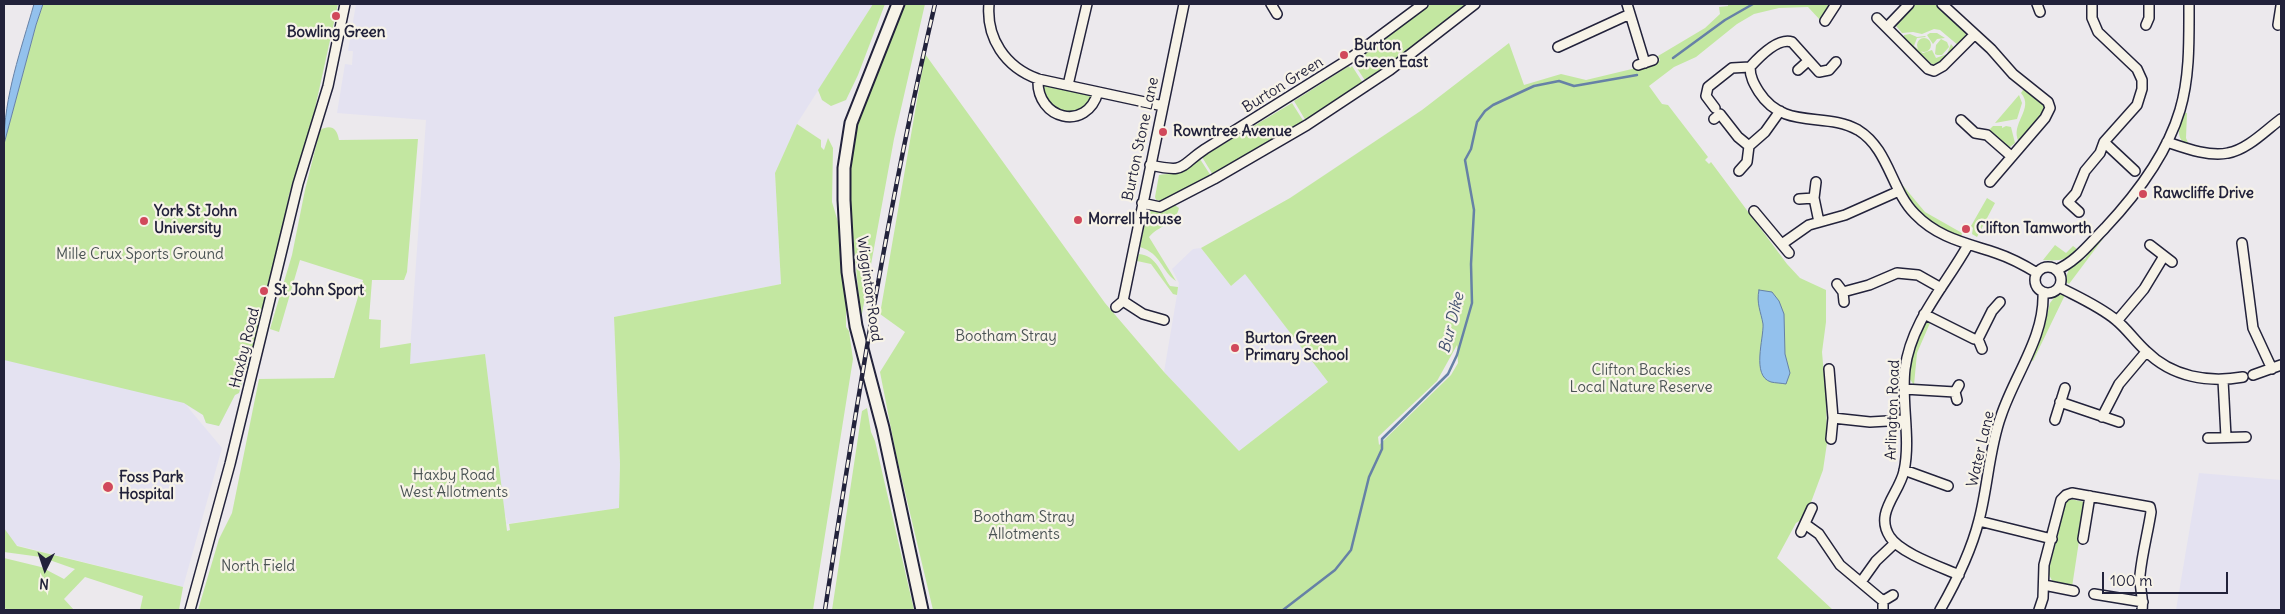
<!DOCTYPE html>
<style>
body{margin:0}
#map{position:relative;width:2285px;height:614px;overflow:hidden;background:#ece9ed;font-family:Delius,sans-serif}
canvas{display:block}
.frame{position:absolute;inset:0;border:5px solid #22223b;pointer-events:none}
.north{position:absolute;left:20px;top:544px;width:50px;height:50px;-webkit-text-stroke:4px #f7f3e8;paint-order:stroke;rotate:184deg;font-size:14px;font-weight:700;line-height:20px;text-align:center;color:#22223b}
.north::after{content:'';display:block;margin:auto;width:18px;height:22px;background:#22223b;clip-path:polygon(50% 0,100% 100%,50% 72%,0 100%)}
.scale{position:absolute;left:2102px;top:572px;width:126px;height:22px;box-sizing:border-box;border:2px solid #22223b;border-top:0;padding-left:6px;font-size:15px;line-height:18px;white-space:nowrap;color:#22223b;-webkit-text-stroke:4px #f7f3e8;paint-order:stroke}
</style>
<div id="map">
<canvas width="2285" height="614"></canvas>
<div class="frame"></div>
<div class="north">N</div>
<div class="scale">100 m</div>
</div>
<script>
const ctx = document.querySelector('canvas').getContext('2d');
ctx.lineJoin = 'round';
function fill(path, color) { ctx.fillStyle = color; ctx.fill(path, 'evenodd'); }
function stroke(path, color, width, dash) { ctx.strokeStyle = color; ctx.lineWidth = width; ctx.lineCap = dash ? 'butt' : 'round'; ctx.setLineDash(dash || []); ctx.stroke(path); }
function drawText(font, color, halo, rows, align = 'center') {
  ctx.font = font + ' Delius,sans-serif'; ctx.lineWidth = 4.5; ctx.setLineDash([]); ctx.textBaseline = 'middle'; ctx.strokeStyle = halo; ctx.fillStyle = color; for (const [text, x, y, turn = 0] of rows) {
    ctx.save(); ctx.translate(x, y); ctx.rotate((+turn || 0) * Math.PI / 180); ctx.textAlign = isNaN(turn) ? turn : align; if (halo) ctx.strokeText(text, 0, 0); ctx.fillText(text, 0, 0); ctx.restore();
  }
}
const built = new Path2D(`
 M338,4L314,113L289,195L251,353L239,393L235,395L219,426L206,423L203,415L186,405L222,448L183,587L4,542V211Z
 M356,4H873L798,122L775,173L781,284L614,317L620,464L619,508L506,524L507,519L409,364L426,120L337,113L345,64L352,65L353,51H348Z
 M1201,248L1231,286L1245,273L1328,382L1239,451L1164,372L1179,283L1172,269L1193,249Z
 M2199,473L2281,480V610H2176Z`);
const green = new Path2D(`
 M43,4H338L314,113L289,195L271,284L239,393L235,395L219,426L206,423L203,415L184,403L4,360V144L36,25Z
 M873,4H885L858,75L846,100L831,106L822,100L818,90Z
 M902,4H925L894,139L861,319L849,196V169L859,116Z
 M1431,4H1468L1366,82L1353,62Z
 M1728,4H1832L1821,21L1808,7L1779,8L1754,14L1737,24L1696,57L1674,67L1649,86L1662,104L1668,105L1708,157L1705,160L1709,164L1711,162L1787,264L1800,278L1826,290V322L1822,352L1826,397L1827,443L1823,470L1810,505L1801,520L1796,523L1777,558L1833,610H933L896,454L880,372L905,332L880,314L925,54L1105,303L1164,372L1239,451L1328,382L1245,274L1231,286L1201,248L1290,198L1422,110L1509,43L1524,85L1561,74L1586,80L1657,63L1660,60L1658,56L1705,28L1720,14L1719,7L1728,6ZM1457,345L1458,363L1451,375L1379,445L1378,437L1437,381Z
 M1916,4H1938L1965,30L1966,37L1959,46L1940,30L1934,29L1922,34L1913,32L1902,33L1896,26Z
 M1930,33H1937L1945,38L1937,39L1933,44L1927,35Z
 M1910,34L1917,37L1925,36L1926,37L1917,38L1914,46L1923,53L1932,50L1936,58L1947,54L1951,44L1955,49L1937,66H1934L1904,39V35Z
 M1917 45a7 7 0 1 1 14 0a7 7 0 1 1-14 0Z
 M1941,39L1947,42L1949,47L1942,55H1937L1935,54L1936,45Z
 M1349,66L1350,68L1352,66L1363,83L1306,121L1294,101Z
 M1042,84L1093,95L1091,100L1075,113C1052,112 1047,106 1042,84Z
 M2025,87L2046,106L2044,112L2019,142C2009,124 2035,109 2021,93Z
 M2019,95L2022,103L2017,119L1995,123Z
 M1292,103L1304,122L1213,175L1202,157Z
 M2185,113H2187L2186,138L2189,145C2173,139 2180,125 2185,113Z
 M797,124L821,140V147L824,150L828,138L833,148L832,202L838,222L846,299V327L849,331L853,359L813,610H198L219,539L232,513L259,379L334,378L363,280L300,260L279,332L270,329L292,255L305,190L320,130C331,124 337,128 339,140L418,139L407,272L404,280H372L369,319L381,320L380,348L411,343L410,364L485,354L507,531L510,530L509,524L619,508L620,464L614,317L781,284L775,173Z
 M1993,126H2002V128L2006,126L2011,127L2015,143L2010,147L2005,145L1988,131Z
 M1200,159L1211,176L1162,201L1156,200L1155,197L1159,175L1183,172Z
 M1900,182L1925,212L1962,233L1961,237C1931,227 1915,208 1898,183Z
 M1987,198L1995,203L1977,237L1972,234L1973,228L1971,226Z
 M1173,204L1179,208C1175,225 1159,225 1149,237L1176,281C1161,271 1162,254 1140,247L1146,218L1151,210H1155Z
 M2114,224L2069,284L2066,282C2066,270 2073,261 2085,259L2091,248Z
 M2055,245L2066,253L2073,246L2077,249C2067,261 2058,261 2043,260Z
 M1139,254C1156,255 1161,273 1170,286L1178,287L1177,295L1173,294L1151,264L1137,261Z
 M2062,294L2065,295L2033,361L2030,360L2043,332L2050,303L2054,298Z
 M1925,323H1930L1917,353L1914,385L1909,378C1911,360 1913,338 1925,323Z
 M867,408L871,432L875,441L914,610H832L862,411Z
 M2070,499L2085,502L2072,587L2054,584L2048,573L2066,502Z
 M4,528L17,546L183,587L179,610H140L143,596L85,577L64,599L74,610H9L4,608V558L41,567L64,579L75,569L41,557L4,552Z`);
const water = new Path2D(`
 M34,4H43L36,25L4,144C4,96 21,50 34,4Z
 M1759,290L1772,292L1779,301L1784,314L1785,354L1790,373L1786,384C1781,383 1775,383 1771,382C1751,376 1764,338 1763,324C1761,312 1756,303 1759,290Z`);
const stream = new Path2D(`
 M1673,58L1725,20L1753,4
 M1283,610L1335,570L1351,550L1369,477L1382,449V439L1448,374L1457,355L1472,303L1471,264L1474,210L1465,160L1471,149L1477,122L1485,111L1493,105L1534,86L1559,81L1574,86L1637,75`);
const minor = new Path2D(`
 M989,4C986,38 1005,67 1038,79L1163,106
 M1271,4L1277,14
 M1627,4L1645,63
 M1942,4L1991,49L2013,74L2048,102L2050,108L2045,118L1990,182
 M2037,4L2040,12
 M1877,18L1928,69L1934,71L1943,66L1974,35
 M1825,21L1836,4
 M2146,25L2149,18V4
 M2278,25L2281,6
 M1887,27L1909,4
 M1558,47L1630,14
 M1836,62L1829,70L1819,72L1792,42C1778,37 1759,57 1750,67C1750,77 1754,84 1759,92C1784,131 1825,111 1858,130C1889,149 1891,190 1915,214C1938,238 1966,243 1996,253C2011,258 2024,265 2037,273
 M1638,65L1653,60
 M1798,70L1808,61
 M1038,79C1036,120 1087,132 1098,92
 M1068,85L1087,4
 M1715,108L1706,96L1708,87L1732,68L1750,67
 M1714,119L1720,114L1738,137L1749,146
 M1961,120L1975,133L1987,135L2011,156
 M2104,142L2135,171
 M2167,142C2185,148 2209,157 2228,153C2247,150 2266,130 2281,119
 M1150,165C1187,173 1178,167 1205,149L1349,59L1423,4
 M1739,171L1747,162L1749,146L1765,132L1780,111
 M1816,182L1814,198L1819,222
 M1799,199L1814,198
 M1142,203L1160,207L1214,179L1307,125L1390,70L1475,4
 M1754,211L1789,253
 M2079,212L2068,202L2076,193L2085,171L2100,153L2104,142L2137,105L2142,89V80L2137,69L2098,32L2092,18V4
 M2242,243L2253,328L2272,369
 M1782,244L1809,225L1845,215L1899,191
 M2150,245L2172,262
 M2035 280a13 13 0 1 1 26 0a13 13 0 1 1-26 0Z
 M2056,270C2076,262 2090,243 2105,228C2136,195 2167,154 2180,110C2190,76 2189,39 2189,4
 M1837,284L1843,292L1844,302
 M2059,287C2078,297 2099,306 2116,320C2127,329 2135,341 2146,351C2172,377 2208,383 2243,377
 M1843,292L1869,285L1897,273L1918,275L1941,288
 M1123,301L1143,314L1164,320
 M1116,307L1123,301L1184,4
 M1924,314L1974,339H1978L1992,311L2000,302
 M2117,321L2144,289L2164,256
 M1978,339L1982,349
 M1829,369L1833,418L1831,439
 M2253,375L2281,365
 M2223,380L2226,437
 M1904,389L1955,392
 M1957,400L1955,392L1959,385
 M2060,402L2119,422
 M2102,417L2119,384L2146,352
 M1833,418L1870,422L1905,420
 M2055,420L2065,388
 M2208,438L2246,437
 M1904,470L1948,486
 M1979,521L2052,539
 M1805,524L1819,534L1840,565L1883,601
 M1801,532L1812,508
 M2083,539L2090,496
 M1959,575C1941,567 1900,553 1890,537C1874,513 1899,494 1904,471C1911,438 1901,402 1905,369C1911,321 1946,285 1968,245
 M1861,582L1876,561L1895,543
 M2044,585L2074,591
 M2094,594L2143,602
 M190,610L230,464L298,184L328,86L345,4
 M1883,610V601L1893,595
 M1940,610C1956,582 1971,552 1979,520C1988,486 1989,449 2001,416C2015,374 2045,337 2043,292
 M2039,610L2043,598L2044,565L2061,500L2066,495L2072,493L2150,507L2151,512C2148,532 2142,554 2140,575C2139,587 2144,597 2142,610`);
const major = new Path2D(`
 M898,4L851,123L844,168V200L848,272L856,326L883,428L922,610`);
const rail = new Path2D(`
 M825,610C856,407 888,204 935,4`);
const markers = [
 [336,16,5,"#d1495b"],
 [1344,55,5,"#d1495b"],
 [1163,132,5,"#d1495b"],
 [2143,194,5,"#d1495b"],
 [1078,220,5,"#d1495b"],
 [144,221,5,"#d1495b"],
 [1966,229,5,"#d1495b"],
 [264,291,5,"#d1495b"],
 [1235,348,5,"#d1495b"],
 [108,487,6,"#d1495b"]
];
const poiNames = [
 ["Bowling Green",336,33,"center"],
 ["Burton",1354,46],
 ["Green East",1354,63],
 ["Rowntree Avenue",1173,132],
 ["Rawcliffe Drive",2153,194],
 ["York St John",154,212],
 ["University",154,229],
 ["Morrell House",1088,220],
 ["Clifton Tamworth",1976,229],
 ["St John Sport",274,291],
 ["Burton Green",1245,339],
 ["Primary School",1245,356],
 ["Foss Park",119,478],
 ["Hospital",119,495]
];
const streetNames = [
 ["Burton Green",1283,85,-32],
 ["Burton Stone Lane",1141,139,-78],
 ["Wigginton Road",869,289,82],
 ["Haxby Road",245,348,-76],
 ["Arlington Road",1893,410,-88],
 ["Water Lane",1981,449,-77]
];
const parkNames = [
 ["Mille Crux Sports Ground",140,255],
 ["Bootham Stray",1006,337],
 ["Clifton Backies",1641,371],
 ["Local Nature Reserve",1641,388],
 ["Haxby Road",454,476],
 ["West Allotments",454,493],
 ["Bootham Stray",1024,518],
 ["Allotments",1024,535],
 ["North Field",258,567]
];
const waterNames = [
 ["Bur Dike",1452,323,-76]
];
fill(built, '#e4e2f1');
fill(green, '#c3e7a1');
fill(water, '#93c1ed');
stroke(water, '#6681a6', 1);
stroke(stream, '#6681a6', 2.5);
stroke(minor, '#22223b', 12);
stroke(major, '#22223b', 15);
stroke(minor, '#f7f3e8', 9);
stroke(major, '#f7f3e8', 11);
stroke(rail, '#22223b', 4.5);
stroke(rail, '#f7f3e8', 2.5, [8]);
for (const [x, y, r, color] of markers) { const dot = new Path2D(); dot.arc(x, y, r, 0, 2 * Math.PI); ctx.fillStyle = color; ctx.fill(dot); stroke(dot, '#f7f3e8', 2); }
drawText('bold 15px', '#22223b', '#f7f3e8', poiNames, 'left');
drawText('15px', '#22223b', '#f7f3e8', streetNames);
drawText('15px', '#4a5354', '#f7f3e8', parkNames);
drawText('italic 16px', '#445270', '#f7f3e8', waterNames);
</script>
